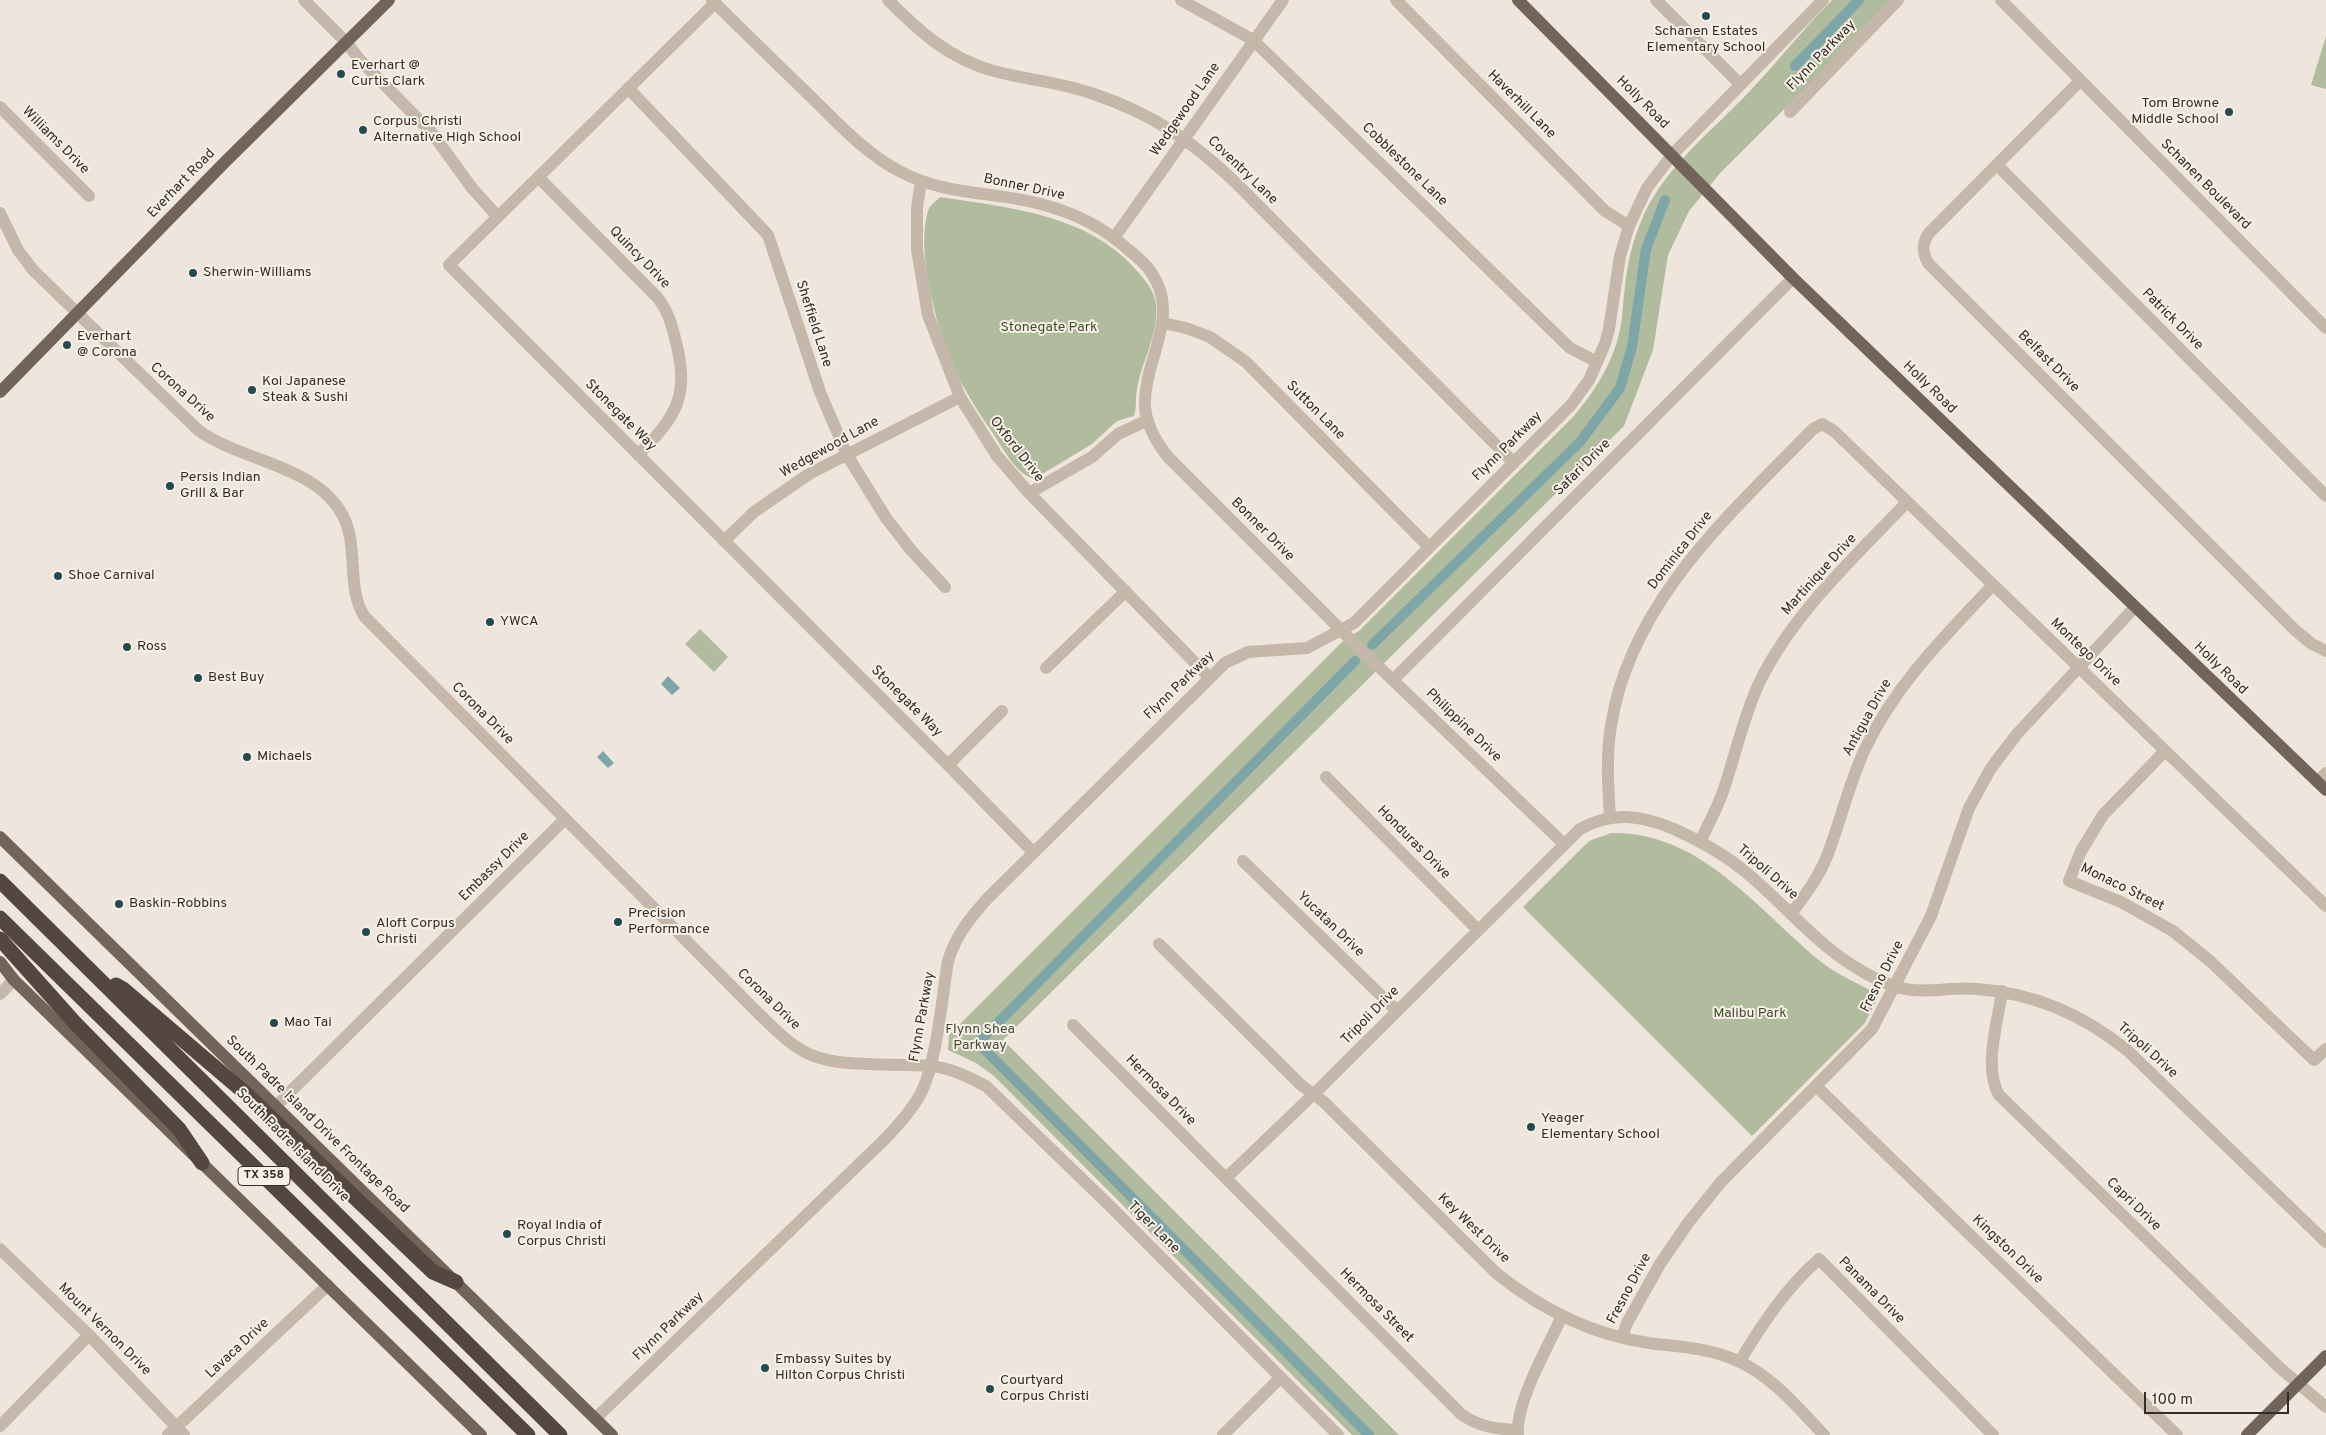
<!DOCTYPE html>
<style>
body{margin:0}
#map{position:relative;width:2326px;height:1435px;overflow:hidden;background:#eee6dc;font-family:Overpass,sans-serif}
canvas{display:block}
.scale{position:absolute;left:2144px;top:1392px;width:145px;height:22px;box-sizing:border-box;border:2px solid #332c28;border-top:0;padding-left:6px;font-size:15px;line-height:18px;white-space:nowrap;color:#332c28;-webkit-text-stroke:4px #f7f0e7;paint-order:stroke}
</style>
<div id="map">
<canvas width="2326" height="1435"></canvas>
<div class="scale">100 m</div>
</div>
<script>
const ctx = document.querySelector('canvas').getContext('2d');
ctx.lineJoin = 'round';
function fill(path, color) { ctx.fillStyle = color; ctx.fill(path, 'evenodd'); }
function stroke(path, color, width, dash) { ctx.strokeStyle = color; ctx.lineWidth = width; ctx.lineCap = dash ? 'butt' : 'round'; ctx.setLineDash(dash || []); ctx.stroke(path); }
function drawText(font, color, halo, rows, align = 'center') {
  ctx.font = font + ' Overpass,sans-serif'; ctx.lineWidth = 4; ctx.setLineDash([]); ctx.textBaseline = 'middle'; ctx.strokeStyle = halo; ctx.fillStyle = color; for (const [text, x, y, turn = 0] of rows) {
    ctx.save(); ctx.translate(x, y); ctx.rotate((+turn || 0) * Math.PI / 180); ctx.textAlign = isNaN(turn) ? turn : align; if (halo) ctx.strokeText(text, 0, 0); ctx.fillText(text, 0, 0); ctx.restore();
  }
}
const green = new Path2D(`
 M1832,0H1894L1721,172L1689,211L1668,255L1653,350L1624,426L1003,1040L1399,1435H1352L994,1076L976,1063L948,1050L949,1035L1341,643L1360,630L1573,417C1596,390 1615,360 1621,324C1623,312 1623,299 1625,286C1627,266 1632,243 1640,224C1660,171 1710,133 1748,93C1777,63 1802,30 1832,0Z
 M2326,36V89L2311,85Z
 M940,197C1010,208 1089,214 1138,272C1146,281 1155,292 1156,305C1159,334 1141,362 1137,390C1135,399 1137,407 1134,416L1117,421L1092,444L1034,479C1016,474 1004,450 994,435C977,410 960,384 949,356C935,320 916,249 928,211C929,206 936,201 940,197Z
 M700,629L728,657L714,672L685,644Z
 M1611,833C1700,831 1757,909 1820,961C1837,975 1860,984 1879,995L1865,1023L1752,1136L1523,907L1589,841Z`);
const water = new Path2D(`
 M668,676L680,688L672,695L661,684Z
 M603,751L614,763L608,768L597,757Z`);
const canal = new Path2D(`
 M1795,66L1859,0
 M1372,645L1580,442L1620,388L1632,347L1646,249L1665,200
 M1355,661L978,1043L1369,1435`);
const minor = new Path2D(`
 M304,0L346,42L359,59L432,133L472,188L498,217
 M712,0C743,31 775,62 806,92C836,121 864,153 901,172C948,197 1002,191 1051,207C1078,215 1103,228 1124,246C1133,254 1144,261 1151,272C1182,316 1143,360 1145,406C1146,426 1157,443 1168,457L1354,643L1564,844
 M888,0C919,31 949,59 994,71C1027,80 1061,82 1094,94C1153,114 1192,141 1237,184L1514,463
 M1181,0L1253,40L1570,348L1597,362
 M1396,0L1605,211L1629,226
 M1656,0L1740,84
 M2001,0L2326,328
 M715,3L449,265L948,765L1033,852
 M2080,81L1929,233C1922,243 1922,252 1928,263L2295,630L2312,644L2326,651
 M628,88L768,235L820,392L847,455L886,518L911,550L945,587
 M0,107L89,196
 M1790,112L1898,0
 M1997,165L2326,496
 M539,178L657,297C667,309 671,322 675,338C690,395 678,415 638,455
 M921,181L917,208V250L928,315L960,397L997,456L1029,493L1209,677
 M0,213L18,250L33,270L198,430C242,462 317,465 343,516C359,547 346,586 364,616L758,1013C774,1028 790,1046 811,1055C842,1068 895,1063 929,1066C949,1067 968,1077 986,1086L1112,1208L1338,1435
 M1114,238L1283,0
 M1163,323L1186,328L1210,337L1246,362L1429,547
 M1029,493L1092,457L1118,434L1148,420
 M724,541L754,512L809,474L960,397
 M1046,668L1126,591
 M1394,679L1793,278
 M2165,751L2103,815L2081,851L2069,881L2121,902L2173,931L2210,961L2314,1060L2326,1049
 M948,765L1002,711
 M1326,777L1478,930
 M2317,782L2326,773
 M1610,817C1608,787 1606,756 1611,726C1630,602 1730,514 1813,429L1822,424L1834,431L2326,906
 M1700,842C1707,827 1715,812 1721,797C1735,759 1742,719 1760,681C1795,611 1854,558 1907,502
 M1243,861L1397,1011
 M1791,914C1805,895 1819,877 1827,856C1841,820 1849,783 1865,749C1896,684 1945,636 1993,585
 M1159,944L1301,1085L1324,1102L1496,1273C1541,1309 1592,1335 1649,1343C1680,1347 1710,1348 1738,1361C1772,1376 1799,1409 1824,1435
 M2002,991C1998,1021 1983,1068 1999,1095L2280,1368L2326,1407
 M0,994L14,980
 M1073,1025L1461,1414C1479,1427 1496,1429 1517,1430
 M1816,1086L2177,1435
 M276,1106L565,819
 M1226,1178L1321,1087L1580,829C1612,811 1641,815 1674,829C1700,841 1726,855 1748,874C1785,905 1817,945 1860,970C1875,979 1894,988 1912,990C1934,992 1955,987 1977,989C2033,993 2084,1015 2128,1051L2326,1242
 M0,1249L89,1335L184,1435
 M1622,1337L1627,1323L1660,1264L1688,1223L1721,1182L1872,1029L1931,916L1969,808L1991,768L2017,734L2134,608
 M1740,1361C1762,1324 1786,1288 1819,1259L1993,1435
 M596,1418L884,1140C898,1125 913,1109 922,1091C937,1059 942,998 948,961C956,935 970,918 987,899L1225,663L1248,652L1307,648L1354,623L1571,405L1589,380L1605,344L1609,329L1620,256L1629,226L1647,188L1672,155L1823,0
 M0,1426L89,1335
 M168,1435L328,1285
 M1223,1435L1280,1378
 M1518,1435C1515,1403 1548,1347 1562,1316`);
const major = new Path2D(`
 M1518,0L1793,278L2326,790
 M0,392L224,163L389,0
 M0,837L612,1435
 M0,962L14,980L481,1435
 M2247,1435L2326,1356`);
const highway = new Path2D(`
 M0,881L560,1435
 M0,918L528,1435
 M0,939L75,1023L179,1129L202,1163
 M116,985L123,989L244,1092L433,1272L456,1282`);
const markers = [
 [1706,16,5,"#234b4f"],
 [341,74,5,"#234b4f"],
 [2229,112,5,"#234b4f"],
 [363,130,5,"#234b4f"],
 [193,273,5,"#234b4f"],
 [67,345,5,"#234b4f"],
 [252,390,5,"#234b4f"],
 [170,486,5,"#234b4f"],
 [58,576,5,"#234b4f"],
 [490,622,5,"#234b4f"],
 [127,647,5,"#234b4f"],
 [198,678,5,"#234b4f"],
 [247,757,5,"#234b4f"],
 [119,904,5,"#234b4f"],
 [618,922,5,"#234b4f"],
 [366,932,5,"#234b4f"],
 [274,1023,5,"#234b4f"],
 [1531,1127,5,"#234b4f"],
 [507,1234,5,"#234b4f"],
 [765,1368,5,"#234b4f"],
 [990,1389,5,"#234b4f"]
];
const shields = [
 [264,1176,52]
];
const shieldNames = [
 ["TX 358",264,1176]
];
const poiNames = [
 ["Schanen Estates",1706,32,"center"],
 ["Elementary School",1706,48,"center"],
 ["Everhart @",351,66],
 ["Curtis Clark",351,82],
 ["Tom Browne",2219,104,"right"],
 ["Middle School",2219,120,"right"],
 ["Corpus Christi",373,122],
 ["Alternative High School",373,138],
 ["Sherwin-Williams",203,273],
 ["Everhart",77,337],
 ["@ Corona",77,353],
 ["Koi Japanese",262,382],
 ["Steak & Sushi",262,398],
 ["Persis Indian",180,478],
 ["Grill & Bar",180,494],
 ["Shoe Carnival",68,576],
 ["YWCA",500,622],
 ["Ross",137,647],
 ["Best Buy",208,678],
 ["Michaels",257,757],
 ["Baskin-Robbins",129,904],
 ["Precision",628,914],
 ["Performance",628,930],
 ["Aloft Corpus",376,924],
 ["Christi",376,940],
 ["Mao Tai",284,1023],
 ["Yeager",1541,1119],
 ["Elementary School",1541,1135],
 ["Royal India of",517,1226],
 ["Corpus Christi",517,1242],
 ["Embassy Suites by",775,1360],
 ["Hilton Corpus Christi",775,1376],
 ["Courtyard",1000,1381],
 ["Corpus Christi",1000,1397]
];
const streetNames = [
 ["Flynn Parkway",1822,56,-46],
 ["Holly Road",1642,103,45],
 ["Haverhill Lane",1521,105,45],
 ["Wedgewood Lane",1186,110,-55],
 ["Williams Drive",55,141,45],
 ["Cobblestone Lane",1404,165,44],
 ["Coventry Lane",1242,171,44],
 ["Everhart Road",182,184,-46],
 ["Schanen Boulevard",2205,185,45],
 ["Bonner Drive",1024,188,12],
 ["Quincy Drive",639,258,46],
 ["Patrick Drive",2172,320,45],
 ["Sheffield Lane",813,324,72],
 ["Belfast Drive",2048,362,45],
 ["Holly Road",1929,388,44],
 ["Corona Drive",182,393,42],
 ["Sutton Lane",1315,411,45],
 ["Stonegate Way",620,416,45],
 ["Flynn Parkway",1508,447,-45],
 ["Wedgewood Lane",830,448,-29],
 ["Oxford Drive",1016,450,52],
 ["Safari Drive",1583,468,-45],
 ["Bonner Drive",1262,530,45],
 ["Dominica Drive",1681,551,-52],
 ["Martinique Drive",1820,575,-48],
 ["Montego Drive",2085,653,44],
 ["Holly Road",2220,669,44],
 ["Flynn Parkway",1180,686,-44],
 ["Stonegate Way",906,702,45],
 ["Corona Drive",482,714,45],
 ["Antigua Drive",1868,718,-61],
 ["Philippine Drive",1463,726,44],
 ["Honduras Drive",1413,843,45],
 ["Embassy Drive",495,867,-45],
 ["Tripoli Drive",1767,873,41],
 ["Monaco Street",2122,888,26],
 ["Yucatan Drive",1330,925,44],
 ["Fresno Drive",1883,977,-63],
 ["Corona Drive",768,1000,44],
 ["Tripoli Drive",1371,1016,-45],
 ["Flynn Parkway",923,1017,-80],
 ["Tripoli Drive",2147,1051,42],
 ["Hermosa Drive",1160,1091,45],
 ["South Padre Island Drive Frontage Road",317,1125,44],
 ["South Padre Island Drive",292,1146,45],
 ["Capri Drive",2133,1205,44],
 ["Tiger Lane",1153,1228,45],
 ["Key West Drive",1473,1229,44],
 ["Kingston Drive",2007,1250,44],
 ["Fresno Drive",1630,1289,-62],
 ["Panama Drive",1871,1291,45],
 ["Hermosa Street",1376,1306,45],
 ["Flynn Parkway",669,1327,-44],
 ["Mount Vernon Drive",104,1330,45],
 ["Lavaca Drive",238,1349,-43]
];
const parkNames = [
 ["Stonegate Park",1049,328],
 ["Malibu Park",1750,1014],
 ["Flynn Shea",980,1030],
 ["Parkway",980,1046]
];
fill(green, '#b0bc9d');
fill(water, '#7ea5a8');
stroke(canal, '#7ea5a8', 10);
stroke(minor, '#c5b7a9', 12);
stroke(major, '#73645b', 12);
stroke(highway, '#534740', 15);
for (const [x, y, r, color] of markers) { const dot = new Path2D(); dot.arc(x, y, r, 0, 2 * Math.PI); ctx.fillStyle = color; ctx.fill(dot); stroke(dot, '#f7f0e7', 2); }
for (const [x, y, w] of shields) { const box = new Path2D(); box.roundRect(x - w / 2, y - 9.5, w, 19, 4); ctx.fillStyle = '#f7f0e7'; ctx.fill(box); stroke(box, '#332c28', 1); }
drawText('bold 12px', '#332c28', null, shieldNames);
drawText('14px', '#332c28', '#f7f0e7', poiNames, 'left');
drawText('14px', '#332c28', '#f7f0e7', streetNames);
drawText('14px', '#424e2f', '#f7f0e7', parkNames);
</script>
